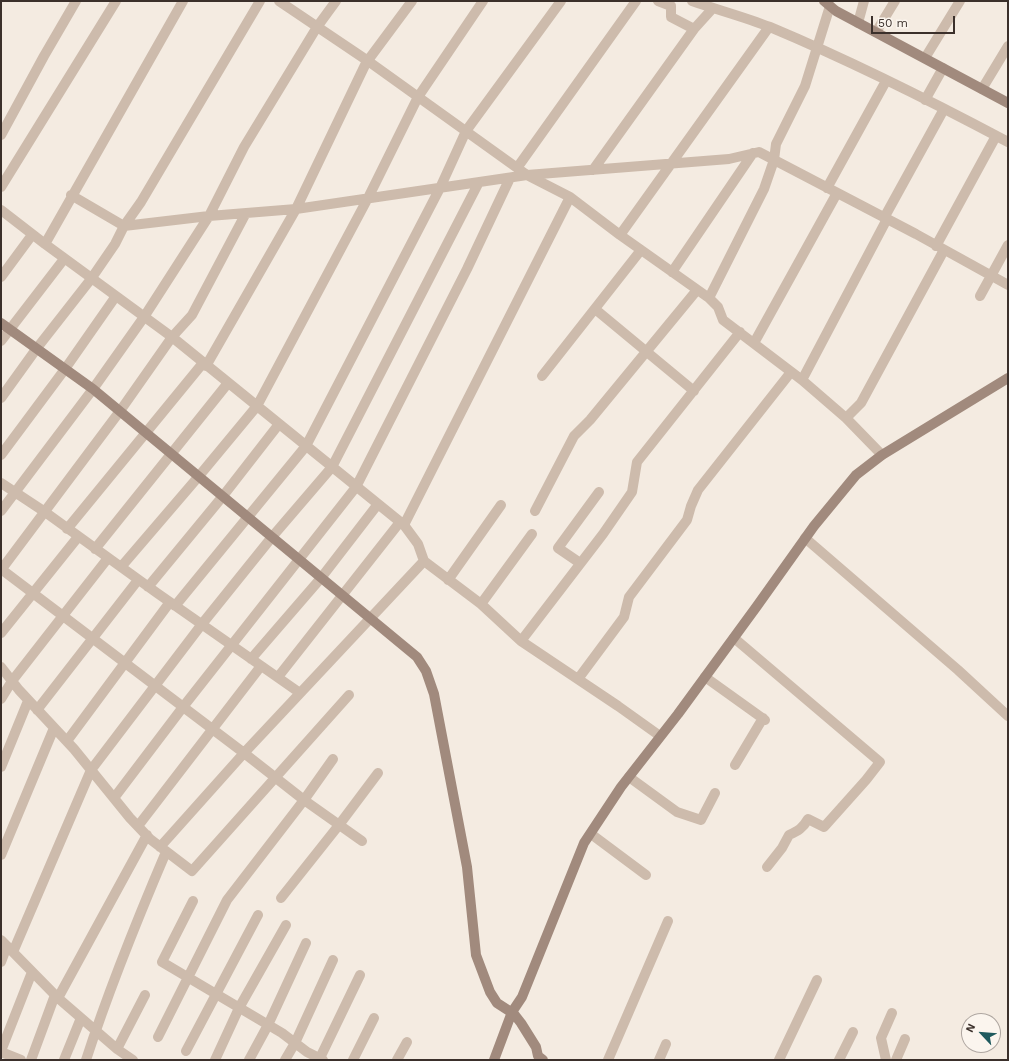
<!DOCTYPE html>
<style>
body{margin:0}
#map{position:relative;width:1009px;height:1061px;overflow:hidden;background:#f4ebe1;font-family:"Work Sans",sans-serif}
canvas{display:block}
.frame{position:absolute;inset:0;border:2px solid #3b302b;pointer-events:none}
.north{position:absolute;left:961px;top:1013px;width:40px;height:40px;box-sizing:border-box;background:#fbf5ee;border:1px solid #aea6a0;border-radius:50%;rotate:296deg;font-size:11px;font-weight:700;line-height:16px;text-align:center;color:#3b302b}
.north::after{content:'';display:block;margin:auto;width:14px;height:18px;background:#1f5a5e;clip-path:polygon(50% 0,100% 100%,50% 72%,0 100%)}
.scale{position:absolute;left:871px;top:16px;width:84px;height:18px;box-sizing:border-box;border:2px solid #3b302b;border-top:0;padding-left:5px;font-size:12px;line-height:14px;white-space:nowrap;color:#3b302b;-webkit-text-stroke:3px #fbf5ee;paint-order:stroke}
</style>
<div id="map">
<canvas width="1009" height="1061"></canvas>
<div class="frame"></div>
<div class="north">N</div>
<div class="scale">50 m</div>
</div>
<script>
const ctx = document.querySelector('canvas').getContext('2d');
ctx.lineJoin = 'round';
function stroke(path, color, width, dash) { ctx.strokeStyle = color; ctx.lineWidth = width; ctx.lineCap = dash ? 'butt' : 'round'; ctx.setLineDash(dash || []); ctx.stroke(path); }
const street = new Path2D(`
 M279,1L368,61L527,175L570,197L620,235L709,298L718,307L723,320L802,380L846,418L882,455
 M658,1L671,6V17L694,29
 M692,1C718,10 745,17 770,27C851,61 931,101 1008,142
 M858,23L864,1
 M876,32L895,1
 M925,58L960,1
 M982,89L1008,46
 M925,100L943,68
 M1,135L44,56L76,1
 M517,168L636,1
 M593,170L694,29L713,8
 M1,187L116,1
 M827,188L886,81
 M71,195L124,226L209,216L296,209L527,175L729,159L759,152L916,234L1008,285
 M1,210L45,244L172,337L404,525L418,544L424,561L481,604L521,641L618,706L660,736
 M884,218L944,109
 M620,235L769,27
 M45,244L183,1
 M936,246L996,136
 M672,272L753,153
 M1,277L32,235
 M980,296L1008,245
 M709,298L764,189L774,160L776,144L805,86L830,6
 M595,309L694,391
 M1,341L64,259
 M754,343L837,193
 M206,366L296,209L366,63L412,1
 M542,376L641,250
 M802,380L887,219
 M1,398L37,348L91,279L115,244L124,226L141,202L260,1
 M846,418L861,403L944,250
 M1,455L65,369L116,296
 M1,483L45,512L157,593L300,693
 M1,511L93,389L144,317L209,216L244,147L317,27L336,1
 M535,511L574,436L590,420L697,290
 M404,525L570,197
 M67,529L203,363
 M805,538L958,670L1008,716
 M95,549L228,383
 M580,563L558,548L599,492
 M121,567L199,476L257,406L368,198L418,97L483,1
 M1,569L244,753L304,800L362,841
 M1,570L120,411L172,337L192,315L246,213
 M448,580L501,505
 M148,587L223,496L279,424
 M481,604L532,534
 M175,606L306,446L440,188L466,131L561,1
 M1,633L78,537
 M734,638L880,762L866,780L824,827L808,819C803,828 798,831 789,835L782,848L767,867
 M521,641L603,534L632,492L637,462L740,332
 M251,659L321,578L378,504
 M1,667L19,690L74,749L130,818L150,839L192,871L349,695
 M278,677L400,522
 M705,677L765,720
 M578,679L624,617L629,597L687,520L691,506L698,490L791,372
 M1,699L12,681L108,558
 M37,710L138,580
 M67,741L170,602
 M735,765L763,718
 M1,767L28,701
 M629,777L677,812L701,820L715,793
 M114,798L183,707L356,487L467,269L510,178
 M138,826L261,666
 M591,834L646,875
 M160,847L244,753L424,561
 M1,855L54,728
 M281,898L339,825L378,773
 M193,901L162,962L282,1033L307,1052L323,1060
 M1,940L58,998L117,1049L133,1060
 M13,952L91,770L202,624L272,537L332,467L479,182
 M1,962L7,946
 M58,998L147,835
 M158,1037L227,900L304,800L333,759
 M117,1049L145,995
 M1,1051L32,972
 M186,1051L258,915
 M1,1052L21,1060
 M31,1060L55,995
 M64,1060L81,1018
 M86,1060C109,989 137,920 166,852
 M215,1060L239,1008L286,925
 M249,1060L268,1025L306,943
 M285,1060L295,1043L333,960
 M319,1060L360,975
 M353,1060L374,1018
 M397,1060L407,1042
 M608,1060L668,921
 M659,1060L666,1044
 M779,1060L817,980
 M839,1060L853,1032
 M886,1060L881,1038L892,1013
 M896,1060L905,1039`);
const secondary = new Path2D(`
 M824,1L836,11L1008,103
 M1,323L93,389L417,657L426,671L434,694L467,867L476,955L490,992L497,1003L514,1014L521,1023L536,1047L538,1056L543,1060
 M494,1060L512,1012L522,997L584,843L621,787L678,714L757,606L814,526L856,475L882,455L1008,378`);
stroke(street, '#cdbbac', 10);
stroke(secondary, '#a18a7d', 10);
</script>
